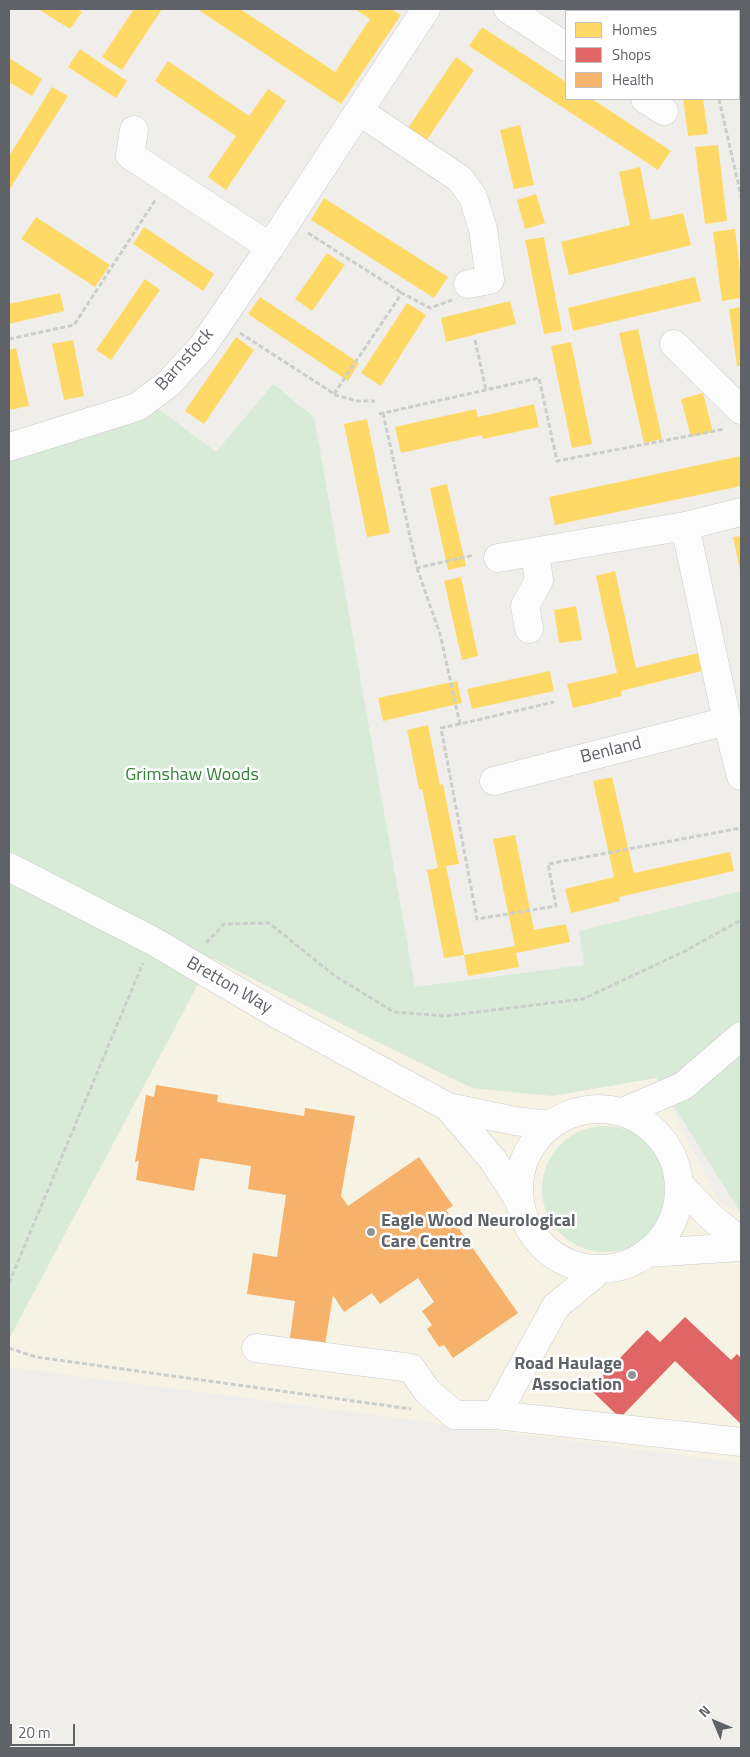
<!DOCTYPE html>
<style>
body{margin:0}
#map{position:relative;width:750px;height:1757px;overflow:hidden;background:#efeeea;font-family:"Titillium Web",sans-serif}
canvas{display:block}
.frame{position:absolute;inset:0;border:10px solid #5f6368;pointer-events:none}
.legend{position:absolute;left:565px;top:10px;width:175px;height:90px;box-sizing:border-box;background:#fff;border:1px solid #bfc1c3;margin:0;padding:6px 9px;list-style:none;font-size:15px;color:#5f6368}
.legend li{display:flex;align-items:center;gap:10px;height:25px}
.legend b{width:25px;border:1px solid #bfc1c3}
.north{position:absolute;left:690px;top:1697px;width:50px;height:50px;-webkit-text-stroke:4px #fff;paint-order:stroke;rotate:315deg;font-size:14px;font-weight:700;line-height:20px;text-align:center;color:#5f6368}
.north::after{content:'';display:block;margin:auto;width:18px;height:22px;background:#5f6368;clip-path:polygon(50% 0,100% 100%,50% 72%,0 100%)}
.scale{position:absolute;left:10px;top:1724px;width:65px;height:22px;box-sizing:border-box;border:2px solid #5f6368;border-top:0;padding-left:6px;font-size:15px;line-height:18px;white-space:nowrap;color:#5f6368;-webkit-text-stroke:4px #fff;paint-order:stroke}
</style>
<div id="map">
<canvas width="750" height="1757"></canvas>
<div class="frame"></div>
<ul class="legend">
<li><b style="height:14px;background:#ffd966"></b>Homes</li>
<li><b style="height:14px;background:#e06666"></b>Shops</li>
<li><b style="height:14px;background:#f6b26b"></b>Health</li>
</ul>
<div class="north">N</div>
<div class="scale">20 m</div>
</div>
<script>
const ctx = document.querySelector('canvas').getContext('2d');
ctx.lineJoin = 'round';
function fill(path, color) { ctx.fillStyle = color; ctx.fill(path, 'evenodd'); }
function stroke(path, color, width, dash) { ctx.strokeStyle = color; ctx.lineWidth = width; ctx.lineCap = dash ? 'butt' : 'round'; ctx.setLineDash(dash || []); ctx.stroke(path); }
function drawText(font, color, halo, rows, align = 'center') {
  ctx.font = font + ' "Titillium Web",sans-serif'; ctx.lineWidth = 5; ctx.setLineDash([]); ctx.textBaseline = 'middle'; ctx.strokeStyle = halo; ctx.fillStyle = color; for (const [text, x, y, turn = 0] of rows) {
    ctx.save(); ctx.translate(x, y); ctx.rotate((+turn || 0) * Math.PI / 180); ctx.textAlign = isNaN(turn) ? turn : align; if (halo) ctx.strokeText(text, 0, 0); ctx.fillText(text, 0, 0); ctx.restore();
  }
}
const commercial = new Path2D(`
 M212,958L552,1096L656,1078L719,1202L741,1214V1463L9,1367V1339Z`);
const green = new Path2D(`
 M273,384L314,417L415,987L584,965L579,931L741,891V1211L739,1210L656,1078L552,1096L472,1088L377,1042L212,958L9,1339V457L156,407L216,452Z
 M542 1189a63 63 0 1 1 126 0a63 63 0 1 1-126 0Z`);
const homes = new Path2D(`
 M38,9H77L82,12L70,29Z
 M134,9H162L122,70L102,57Z
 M197,9H240L335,72L370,19L355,9H391L401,15L341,104Z
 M579,9H616L620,11H583Z
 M739,18H741L740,71L739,63Z
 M482,27L566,82V99H592L671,151L658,170L469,46Z
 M80,49L127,81L116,98L68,67Z
 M456,57L474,70L426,141L408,128Z
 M9,58L42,79L32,96L9,82Z
 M168,61L249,116L268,89L286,101L226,190L208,177L236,136L155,81Z
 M52,87L68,96L9,190V156Z
 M683,99H703L708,134L688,136Z
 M520,125L534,185L514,189L500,130Z
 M718,145L727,221L705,224L695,147Z
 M640,167L651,220L683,213L691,245L569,275L561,242L630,225L619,172Z
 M536,194L545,223L525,229L517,200Z
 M324,198L448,277L434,298L311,220Z
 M36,217L110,265L95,287L21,239Z
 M144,227L214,274L203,291L133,244Z
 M735,229L741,279V298L722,301L713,232Z
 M544,237L562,331L544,334L525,240Z
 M327,253L345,265L312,311L295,299Z
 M695,277L701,301L573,331L568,308Z
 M145,279L160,290L111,360L96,350Z
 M60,293L64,311L9,324V304Z
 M260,297L359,363L348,381L248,314Z
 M510,301L516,324L446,342L441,318Z
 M407,303L426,315L381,386L361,373Z
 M741,307V366H737L729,309Z
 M638,329L662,439L644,443L619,333Z
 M236,337L254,350L204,424L185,411Z
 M73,340L84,396L64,400L52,344Z
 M571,342L592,444L572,448L551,346Z
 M16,348L29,406L9,410V350Z
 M703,393L713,432L691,437L681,399Z
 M534,404L539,427L483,439L482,435L401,453L395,427L476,409L478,417Z
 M367,419L390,533L367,537L344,424Z
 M741,456V486L555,525L549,497Z
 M447,484L466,566L448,570L430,488Z
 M741,536V571H740L733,537Z
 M615,571L636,668L702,652L706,670L621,691L622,696L573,708L567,684L617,673L596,576Z
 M461,577L478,656L462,660L444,581Z
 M576,606L582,640L559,643L554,610Z
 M550,671L554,691L472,709L467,689Z
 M457,681L462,703L383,721L378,698Z
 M428,725L440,785L443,784L459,864L446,866L464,955L444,958L427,870L438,868L422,789H419L407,730Z
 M612,777L634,873L730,852L734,871L619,897L620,901L571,913L565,889L614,877L593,781Z
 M515,835L534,930L566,924L570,942L516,953L519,967L468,976L464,955L515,946L493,839Z`);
const shops = new Path2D(`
 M685,1317L731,1360L737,1354L741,1358V1424L675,1361L620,1418L590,1389L647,1330L660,1342Z`);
const health = new Path2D(`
 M156,1085L218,1095L217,1102L304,1116L305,1108L355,1116L341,1196L348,1206L419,1157L453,1206L446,1210L518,1313L453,1358L444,1345L439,1347L427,1329L432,1325L422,1311L434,1302L418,1278L380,1304L372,1293L344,1312L333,1295L324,1351L289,1345L295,1301L247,1294L253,1253L277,1257L286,1195L248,1189L251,1166L200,1158L194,1191L136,1180L139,1161L135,1162L146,1095L154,1097Z`);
const path = new Path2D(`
 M665,9L669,11
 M719,99L741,196
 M308,233L402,293
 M240,333L336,395L357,401H375
 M9,339L74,325L156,199
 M475,340L486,390
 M334,394L402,293L430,308L452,300
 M383,413L417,568L474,555
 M379,414L539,378L557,461L725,429
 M417,568L440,634L460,724L554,702
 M460,724L441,728L477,919L556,906L548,864L741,828
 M206,943L224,924L269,923L335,976L394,1012L445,1016L583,999L685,951L741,920
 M9,1283L143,963
 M9,1348L36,1357L411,1409`);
const minor = new Path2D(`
 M508,9L566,47
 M645,99L664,111
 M359,111L426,9
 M270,247L359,111L460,179L473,197L483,229L490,280L468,284
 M674,344L741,410
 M9,447L137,407L168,384L202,347L270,247L130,155L134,130
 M741,512L685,526L727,721L741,776
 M498,558L685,526
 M529,629L525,606L539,580L535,553
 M494,781L727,721
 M9,867L153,941L275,1013L448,1107L515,1121L550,1125
 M448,1107L493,1160L520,1202
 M519 1189a80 80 0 1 1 160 0a80 80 0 1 1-160 0Z
 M623,1112L683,1086L741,1036
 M680,1185L710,1216L741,1242
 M648,1253L741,1247
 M256,1348L411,1368L428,1392L455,1415H496L741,1442
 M496,1415L556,1306L600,1270`);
const markers = [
 [371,1232,5,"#919496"],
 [632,1375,5,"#919496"]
];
const streetNames = [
 ["Barnstock",185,360,-48],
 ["Benland",611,751,-14],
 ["Bretton Way",229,986,30]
];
const parkNames = [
 ["Grimshaw Woods",192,776]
];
const poiNames = [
 ["Eagle Wood Neurological",381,1222],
 ["Care Centre",381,1243],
 ["Road Haulage",622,1365,"right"],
 ["Association",622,1386,"right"]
];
fill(commercial, '#f7f3e4');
fill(green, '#d8ebd6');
fill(homes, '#ffd966');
fill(shops, '#e06666');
fill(health, '#f6b26b');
stroke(minor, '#cbcccc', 29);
stroke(path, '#cacfcc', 3, [5, 2.5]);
stroke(minor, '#fdfcfc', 28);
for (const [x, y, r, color] of markers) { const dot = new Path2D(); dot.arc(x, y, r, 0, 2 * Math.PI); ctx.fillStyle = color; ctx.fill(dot); stroke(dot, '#fff', 2); }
drawText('18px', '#5f6368', '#fff', streetNames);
drawText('18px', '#348238', '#fff', parkNames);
drawText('bold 18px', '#5f6368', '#fff', poiNames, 'left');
</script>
